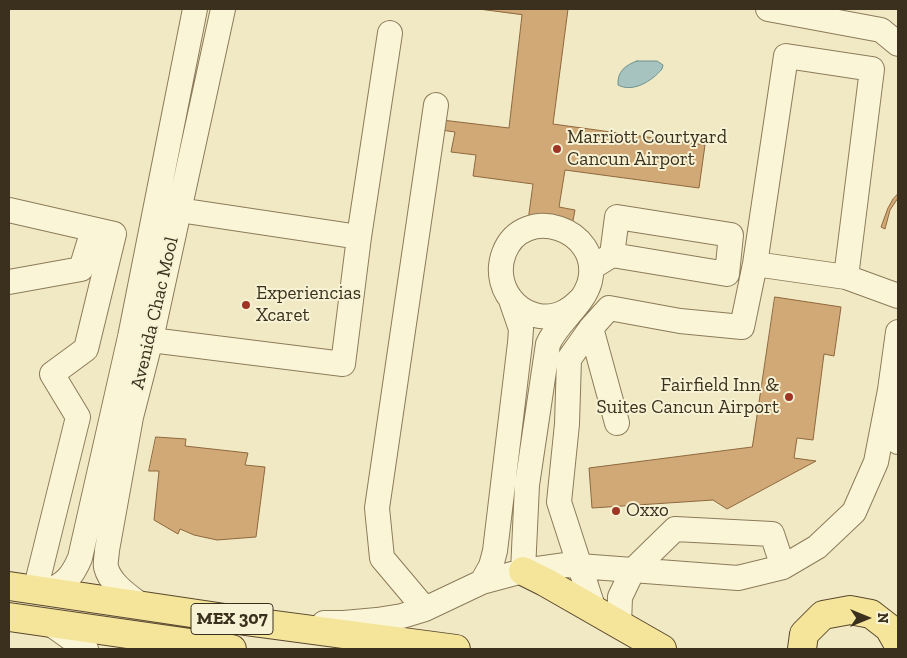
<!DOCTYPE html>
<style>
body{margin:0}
#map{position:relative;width:907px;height:658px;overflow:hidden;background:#f1e9c4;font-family:"Zilla Slab",serif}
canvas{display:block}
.frame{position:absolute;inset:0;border:10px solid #3b301e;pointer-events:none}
.north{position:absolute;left:842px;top:593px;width:50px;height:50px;-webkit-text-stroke:4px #f7f2d4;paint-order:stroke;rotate:90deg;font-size:14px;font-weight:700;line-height:20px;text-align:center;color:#3b301e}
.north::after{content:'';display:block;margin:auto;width:18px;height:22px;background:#3b301e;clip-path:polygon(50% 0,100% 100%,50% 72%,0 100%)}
</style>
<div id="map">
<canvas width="907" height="658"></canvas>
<div class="frame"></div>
<div class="north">N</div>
</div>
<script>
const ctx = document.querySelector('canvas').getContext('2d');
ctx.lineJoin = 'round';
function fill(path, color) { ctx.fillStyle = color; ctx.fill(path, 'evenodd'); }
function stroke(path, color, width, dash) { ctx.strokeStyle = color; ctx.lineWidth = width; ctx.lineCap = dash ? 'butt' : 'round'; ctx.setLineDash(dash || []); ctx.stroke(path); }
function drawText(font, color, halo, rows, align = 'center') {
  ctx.font = font + ' "Zilla Slab",serif'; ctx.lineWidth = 4; ctx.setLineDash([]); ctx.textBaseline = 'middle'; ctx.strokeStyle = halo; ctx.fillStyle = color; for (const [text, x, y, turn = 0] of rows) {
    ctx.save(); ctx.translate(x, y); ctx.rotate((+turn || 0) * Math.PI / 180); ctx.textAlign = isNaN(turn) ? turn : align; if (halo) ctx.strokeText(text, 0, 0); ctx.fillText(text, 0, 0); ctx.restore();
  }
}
const water = new Path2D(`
 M637,61H657L663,65L662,69C652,81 633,93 618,85C617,71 626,65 637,61Z`);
const building = new Path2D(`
 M479,9H568L553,124L705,145L699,188L565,170L559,207L575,210L571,231L528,221L533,184L473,176L476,155L451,152L455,132L441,130L442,120L509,128L522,15Z
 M898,194V198L890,210L885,229L881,227L888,208L893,199Z
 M775,297L841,307L834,356L824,354L813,440L797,438L794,458L816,461L727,509L713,500L592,508L589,468L752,447Z
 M156,437L186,439L185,446L248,453L245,465L265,467L256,537L217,540L194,535L180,529L178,534L154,520L159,471H149Z`);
const minor = new Path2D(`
 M768,9L881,30L898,44
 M9,210L114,234L86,349L52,374L78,417L35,591
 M359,237L390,33
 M755,264L786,56L872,69L846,277
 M591,268L612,255L727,274L731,235L617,217L612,255
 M9,282L81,269L93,230
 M591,328L617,423
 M898,332L890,390L898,442
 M135,338L343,364L359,237L179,210
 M523,571L527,485L548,344C558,321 584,305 590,281C602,228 523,203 504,253C489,293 530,331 566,311C572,308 577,303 581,299
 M482,582L491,566L495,551L520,343L521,329L511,300
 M46,592C65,584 72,577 80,558L130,337L195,9
 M142,606C129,596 110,584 106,567C105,562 107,555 107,550L131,417L151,339L223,9
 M425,609L382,558L377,508L436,105
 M594,610L559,502L567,424L569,359L591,328L609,308L680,321L742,327L755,264L846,277L898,296
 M324,623H344L377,620L402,616L425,609L482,582L523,571L566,565L738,578L783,567L817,547L854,512L876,462L890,390
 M52,625L86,649
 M619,625L620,597L633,570L675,529L772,534L783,567`);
const major = new Path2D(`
 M523,571L545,582L662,649
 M9,586L245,621L456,649
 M9,617L232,649
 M802,649L804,634L823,615L850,610L871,614L889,628L898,644`);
const markers = [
 [557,149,5,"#9f3525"],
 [246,305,5,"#9f3525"],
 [789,397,5,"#9f3525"],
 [616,511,5,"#9f3525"]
];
const shields = [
 [232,619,82]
];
const shieldNames = [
 ["MEX 307",232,619]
];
const poiNames = [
 ["Marriott Courtyard",567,138],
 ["Cancun Airport",567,160],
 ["Experiencias",256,294],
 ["Xcaret",256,316],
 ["Fairfield Inn &",779,386,"right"],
 ["Suites Cancun Airport",779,408,"right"],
 ["Oxxo",626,511]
];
const streetNames = [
 ["Avenida Chac Mool",155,313,-77]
];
fill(water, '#a6c3bf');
stroke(water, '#6c928e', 1);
fill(building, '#d1a977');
stroke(building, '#8d683d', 1);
stroke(minor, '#8c7b59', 26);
stroke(major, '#5a482d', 30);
stroke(minor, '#fbf5d8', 24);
stroke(major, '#f5e59a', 28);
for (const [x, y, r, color] of markers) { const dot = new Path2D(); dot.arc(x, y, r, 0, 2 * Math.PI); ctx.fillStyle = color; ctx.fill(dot); stroke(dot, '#f7f2d4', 2); }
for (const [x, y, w] of shields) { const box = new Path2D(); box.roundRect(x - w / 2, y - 15.5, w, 31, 4); ctx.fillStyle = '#f7f2d4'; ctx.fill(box); stroke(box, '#3b301e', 1); }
drawText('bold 18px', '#3b301e', null, shieldNames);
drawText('19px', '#3b301e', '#f7f2d4', poiNames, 'left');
drawText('19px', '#3b301e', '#f7f2d4', streetNames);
</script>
